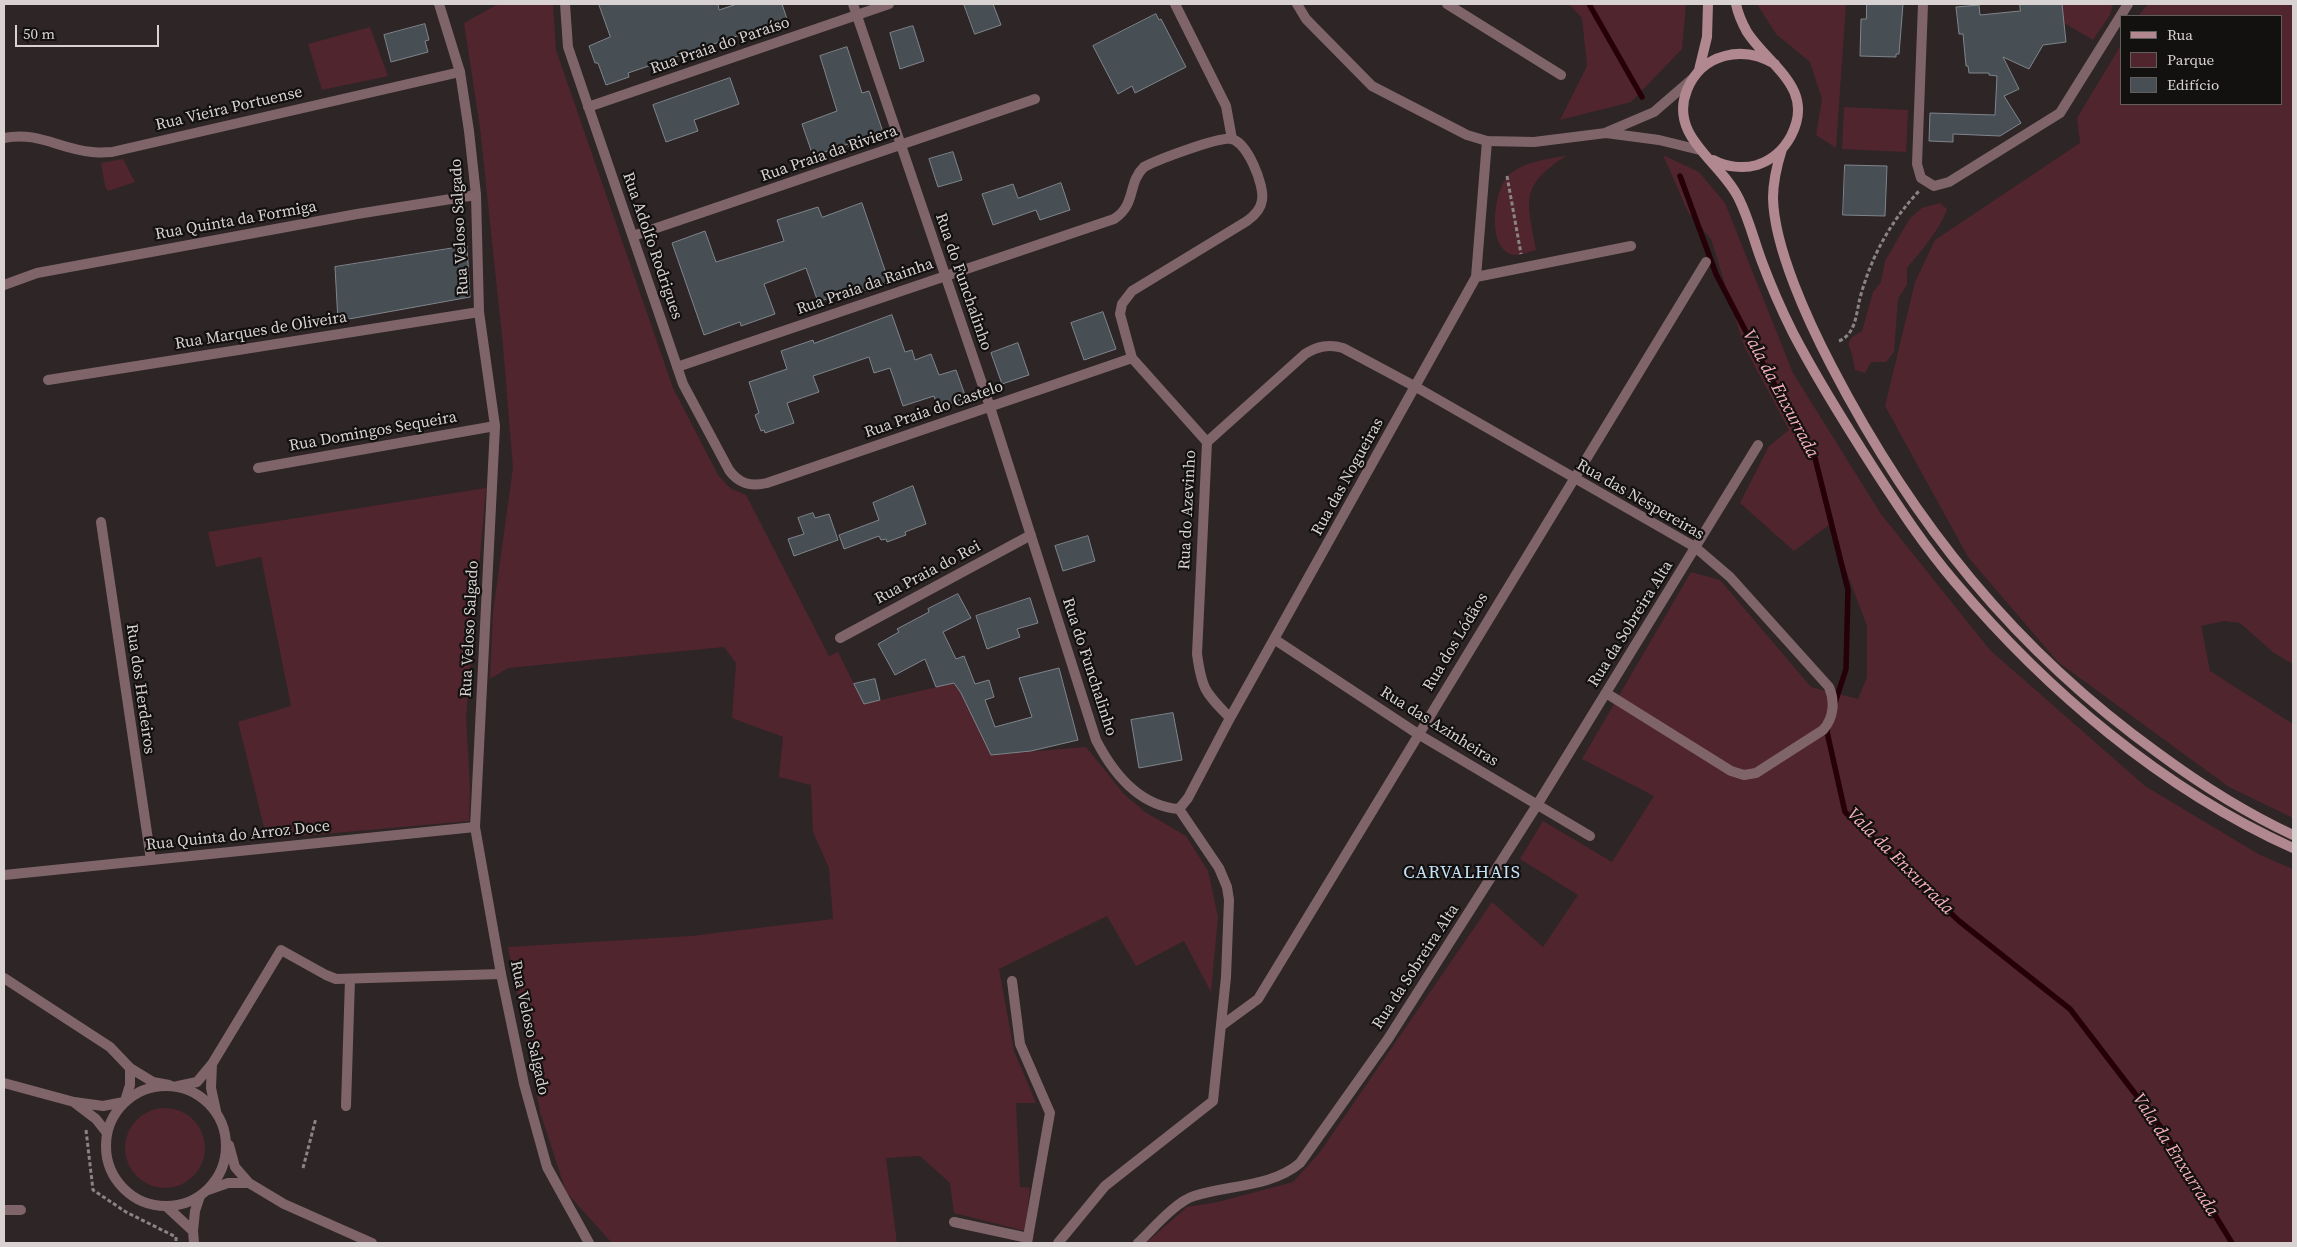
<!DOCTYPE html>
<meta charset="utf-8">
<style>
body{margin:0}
#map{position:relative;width:2297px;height:1247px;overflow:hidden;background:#2e2527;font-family:"Source Serif 4",serif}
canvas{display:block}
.frame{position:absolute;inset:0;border:5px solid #d8d2d3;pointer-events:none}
.legend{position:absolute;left:2120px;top:15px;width:162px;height:90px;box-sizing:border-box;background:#131010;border:1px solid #625e5e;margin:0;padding:6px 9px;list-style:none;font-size:15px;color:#d8d2d3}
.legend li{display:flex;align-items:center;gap:10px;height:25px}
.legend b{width:25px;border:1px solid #625e5e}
.scale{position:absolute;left:15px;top:25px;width:144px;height:22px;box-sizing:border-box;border:2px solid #d8d2d3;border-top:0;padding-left:6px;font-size:15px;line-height:18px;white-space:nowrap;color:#d8d2d3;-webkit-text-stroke:4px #131010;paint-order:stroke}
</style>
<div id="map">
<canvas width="2297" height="1247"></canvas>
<div class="frame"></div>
<ul class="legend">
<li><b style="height:6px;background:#b1888f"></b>Rua</li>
<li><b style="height:14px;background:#50252e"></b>Parque</li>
<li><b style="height:14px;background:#474f54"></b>Edifício</li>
</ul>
<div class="scale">50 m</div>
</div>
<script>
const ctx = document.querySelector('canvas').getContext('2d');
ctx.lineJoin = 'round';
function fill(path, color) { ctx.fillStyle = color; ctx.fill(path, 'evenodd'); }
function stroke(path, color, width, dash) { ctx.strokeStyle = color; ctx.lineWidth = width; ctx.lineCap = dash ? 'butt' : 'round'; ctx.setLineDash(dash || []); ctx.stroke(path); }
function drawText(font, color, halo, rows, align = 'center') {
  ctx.font = font + ' "Source Serif 4",serif'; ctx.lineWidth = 4.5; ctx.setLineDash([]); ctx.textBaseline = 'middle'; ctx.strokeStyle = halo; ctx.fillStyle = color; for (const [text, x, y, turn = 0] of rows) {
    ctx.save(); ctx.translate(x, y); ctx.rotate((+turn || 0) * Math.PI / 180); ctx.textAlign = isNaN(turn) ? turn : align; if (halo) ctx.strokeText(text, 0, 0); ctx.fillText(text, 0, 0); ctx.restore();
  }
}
const green = new Path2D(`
 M498,4H553L556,50L673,388L718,475L730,488L746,495L829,656L838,652L864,704L954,683L961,693L991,755L1086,747L1124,794L1145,812L1186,836L1208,871L1218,917L1211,992L1184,941L1136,966L1107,916L999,969L1014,1051L1036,1103H1016L1020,1187L1030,1188L1025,1231L954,1213L950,1183L920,1156L886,1158L897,1243H612L566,1192L540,1112L508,947L691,936L833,919L829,868L813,832L811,785L779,777L783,737L732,718L736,663L724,647L508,668L490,679L493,612L513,468L503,346L480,128L464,23Z
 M1569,4H1686L1682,49L1631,102L1560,120L1587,66L1582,18Z
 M1757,4H1846L1836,148L1816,135L1822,99L1810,62L1776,34Z
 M2062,4H2113L2110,15L2093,40L2064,23Z
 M2148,4H2293V664L2274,653L2240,623L2224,621L2201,626L2210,671L2293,724V818L2229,787L2058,662L1968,557L1885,406L1915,282L1935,240L2080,143L2077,118L2121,45V104H2281V16H2138Z
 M370,27L388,76L322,90L308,44Z
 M1844,107L1908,110L1906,152L1842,149Z
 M1567,155C1519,187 1527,198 1536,250C1530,251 1523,255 1517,255C1485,255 1493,189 1509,175C1524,161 1547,160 1567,155Z
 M1663,155L1699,172L1725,203L1793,373L1881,514L1990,650L2145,786L2260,855L2293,869V1243H1146L1187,1207L1218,1202L1293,1182L1320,1152L1492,902L1543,947L1578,895L1520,859L1543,821L1612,862L1654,796L1582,759L1691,572L1720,580L1811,687L1858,699L1867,677V626L1829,525L1794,551L1740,503L1769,446L1789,430L1744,346L1711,239L1688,212Z
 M123,159L135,182L108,191L105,186L101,163Z
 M1940,203L1947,209C1941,228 1920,253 1907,268V285L1898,299L1894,352L1886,362H1871L1865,373L1855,370L1852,354L1848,344L1852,337L1862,331L1873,292L1881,282L1885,261L1910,218L1922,208Z
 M486,488L466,718L470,787L469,821L267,839L238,722L291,706L261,557L216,567L208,532Z
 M125 1148a40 40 0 1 1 80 0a40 40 0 1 1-80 0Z`);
const stream = new Path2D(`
 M1589,4L1642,97
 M1680,176L1716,274L1756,351L1815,458L1848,590L1846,669L1835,703
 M1828,726L1827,732L1845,812L1959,921L2070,1009L2163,1130L2232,1243`);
const building = new Path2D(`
 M599,4H718L719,10L737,4H782L787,19L628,73L629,77L606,85L598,63H595L589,46L610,37Z
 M964,4H993L1001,25L975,34Z
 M1867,4H1903L1899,54H1896V57L1860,56L1861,19H1866Z
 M2020,4H2062L2066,42L2043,45L2029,69L2003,57L2019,89L2004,96L2021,123L2000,136L1953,134V142L1929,141L1930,113L1995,115L1997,76L1989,75V73H1969L1968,66H1966L1963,34H1959L1956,7L1979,5L1980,15L2020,11Z
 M1156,14L1159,20L1161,19L1186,67L1135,93L1132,86L1118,94L1093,46Z
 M425,24L429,40L425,41L428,52L391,62L384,35Z
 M913,26L924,61L900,69L890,33Z
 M847,47L862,93L869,91L884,135L849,147L848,144L813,156L802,124L837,111L820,56Z
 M730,78L739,104L694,120L698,131L666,142L653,105Z
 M953,152L962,180L938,187L929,159Z
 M1845,165L1887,166L1885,216L1843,215Z
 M1061,183L1070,210L1040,220L1036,210L993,225L982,194L1013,184L1018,198Z
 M862,203L889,282L854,294L852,290L818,302L806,268L764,284L775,314L741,326L740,322L704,335L672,243L705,231L716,262L784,241L777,220L818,207L822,217Z
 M467,246L470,297L338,321L335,267Z
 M1103,312L1116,349L1084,360L1071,323Z
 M892,315L905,352L912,350L915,360L931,354L939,375L956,370L966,398L938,408L934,396L903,406L890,368L874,373L869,357L813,376L819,392L787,403L794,423L765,433L764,430L761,431L755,415L759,413L749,382L787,369L781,351L813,340L814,343Z
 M1018,343L1029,375L1002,384L991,353Z
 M913,486L926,524L905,532L906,535L887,542L886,539L881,540L879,536L844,549L839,535L879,520L873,503Z
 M813,513L815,518L829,514L838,540L794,556L788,539L804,534L798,518Z
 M1088,536L1095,561L1063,571L1055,546Z
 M958,594L971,618L943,632L956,659L964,656L975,684L989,680L994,697L985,700L995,727L1032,717L1019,678L1059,668L1078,740L1031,751L991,755L961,693L954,683L936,687L925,659L895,675L878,644L899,632L897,629L929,612L928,609Z
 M1030,598L1038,623L1017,629L1020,637L987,649L976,616Z
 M875,679L880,700L864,704L854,684Z
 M1173,713L1182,760L1139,768L1131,720Z`);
const path = new Path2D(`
 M1507,176L1521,254
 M1839,341C1856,334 1856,314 1860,298C1871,257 1890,222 1919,191
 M86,1130L93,1190L126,1212L176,1237V1243
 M303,1168L316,1118`);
const minor = new Path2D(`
 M565,4L568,47L683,384L729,470C739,484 751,487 767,483L1132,358
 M853,4L990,407L1096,740C1113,773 1139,806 1179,809
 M1175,4L1226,106L1232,139
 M1447,4L1561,75
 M1923,4L1917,164L1921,178L1934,186L1949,182L2060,113L2128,4
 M588,107L889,4
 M4,138C38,131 59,149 92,152C98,153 105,152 112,152L460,72
 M633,236L1035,99
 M1476,277L1631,246
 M4,285L37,273L357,214L476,195
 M677,367L1114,219C1137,204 1127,183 1144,167C1157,160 1220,136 1231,139C1247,141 1265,186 1262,200C1261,210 1254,216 1247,221L1132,291L1122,304L1120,314L1132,358L1207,442L1197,654C1202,690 1205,692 1230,718
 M48,380L479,312
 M1207,442L1305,354C1318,346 1329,344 1343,348L1416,387L1695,547L1730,577L1829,687C1835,701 1834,718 1823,730L1756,773L1744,775L1731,771L1606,693
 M258,468L495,426
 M101,522L151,860
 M840,638L1031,535
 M1274,639L1418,734L1590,836
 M1179,809L1188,798L1230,718L1476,277L1487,141
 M4,875L475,827
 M4,978L110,1047L130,1068
 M1012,981L1020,1044L1050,1113L1027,1243
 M1221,1026L1258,999L1706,262
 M212,1064L281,950L326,975L336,979L501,974
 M178,1086L197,1082L212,1064L211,1088L216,1111
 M125,1101L130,1085V1068L153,1082L169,1085
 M346,1106L350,979
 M166,1206L193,1231L195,1211L200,1196
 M4,1210H21
 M954,1222L1028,1238
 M193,1231L194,1243
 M1058,1243L1105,1186L1213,1101L1226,977L1229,900L1227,887L1219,868L1179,809
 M1138,1243C1152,1230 1175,1202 1194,1196C1228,1185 1272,1187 1300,1163L1388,1039L1537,805L1758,445`);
const tertiary = new Path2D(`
 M439,4L460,72L469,131L476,195L479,312L495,426L475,827L501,974L524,1084L547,1167L589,1243
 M1297,4L1306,19L1372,86L1467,135L1487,141L1534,142L1606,133L1659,140L1700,150
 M1607,132L1654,112L1691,80
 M4,1083L74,1102L103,1106L124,1102
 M106 1146a60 60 0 1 1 120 0a60 60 0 1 1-120 0Z
 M75,1103L96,1119L107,1133
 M229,1145L235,1167L249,1183L284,1204L372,1243
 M208,1190L228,1183H249`);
const secondary = new Path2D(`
 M1775,64C1743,45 1702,53 1687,90C1668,137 1722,162 1739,199C1749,219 1754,241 1762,262C1771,286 1782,311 1793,333C1818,381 1847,427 1876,472C1900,509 1925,547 1954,581C2046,690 2162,789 2293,848
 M1699,70L1707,37L1708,4
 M1782,149C1777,165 1773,181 1773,198C1774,248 1809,323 1832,367C1913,523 2015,650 2158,753C2200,784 2246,813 2293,835
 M1713,160C1726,167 1743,169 1757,165C1772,160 1784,149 1791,136C1816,88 1769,66 1747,32C1742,23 1738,14 1736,4`);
const streetNames = [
 ["Rua Praia do Paraíso",720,46,-19],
 ["Rua Vieira Portuense",229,109,-13],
 ["Rua Praia da Riviera",829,154,-19],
 ["Rua Quinta da Formiga",236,221,-10],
 ["Rua Veloso Salgado",460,227,-93],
 ["Rua Adolfo Rodrigues",652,246,71],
 ["Rua do Funchalinho",963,282,71],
 ["Rua Praia da Rainha",865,287,-19],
 ["Rua Marques de Oliveira",261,331,-9],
 ["Rua Praia do Castelo",934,410,-19],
 ["Rua Domingos Sequeira",373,432,-10],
 ["Rua das Nogueiras",1348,477,-61],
 ["Rua das Nespereiras",1640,500,30],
 ["Rua do Azevinho",1188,510,-87],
 ["Rua Praia do Rei",928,573,-28],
 ["Rua da Sobreira Alta",1631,624,-58],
 ["Rua Veloso Salgado",470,629,-87],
 ["Rua dos Lódãos",1456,642,-59],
 ["Rua do Funchalinho",1089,667,72],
 ["Rua dos Herdeiros",140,689,82],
 ["Rua das Azinheiras",1439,727,32],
 ["Rua Quinta do Arroz Doce",238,836,-6],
 ["Rua da Sobreira Alta",1416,967,-57],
 ["Rua Veloso Salgado",529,1028,78]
];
const waterNames = [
 ["Vala da Enxurrada",1780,394,62],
 ["Vala da Enxurrada",1900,862,45],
 ["Vala da Enxurrada",2175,1155,57]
];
const neighbourhoodNames = [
 ["CARVALHAIS",1462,873]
];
fill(green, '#50252e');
stroke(stream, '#250008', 5.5);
fill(building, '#474f54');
stroke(building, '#7e858b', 1);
stroke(path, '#8b8485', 3, [4, 2.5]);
stroke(minor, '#7f656a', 10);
stroke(tertiary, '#7f656a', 10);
stroke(secondary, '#b1888f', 10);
drawText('16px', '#d8d2d3', '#131010', streetNames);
drawText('italic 18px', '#f8b1bd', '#131010', waterNames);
ctx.letterSpacing = '1px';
drawText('18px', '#c6e2f6', '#131010', neighbourhoodNames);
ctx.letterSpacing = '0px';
</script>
